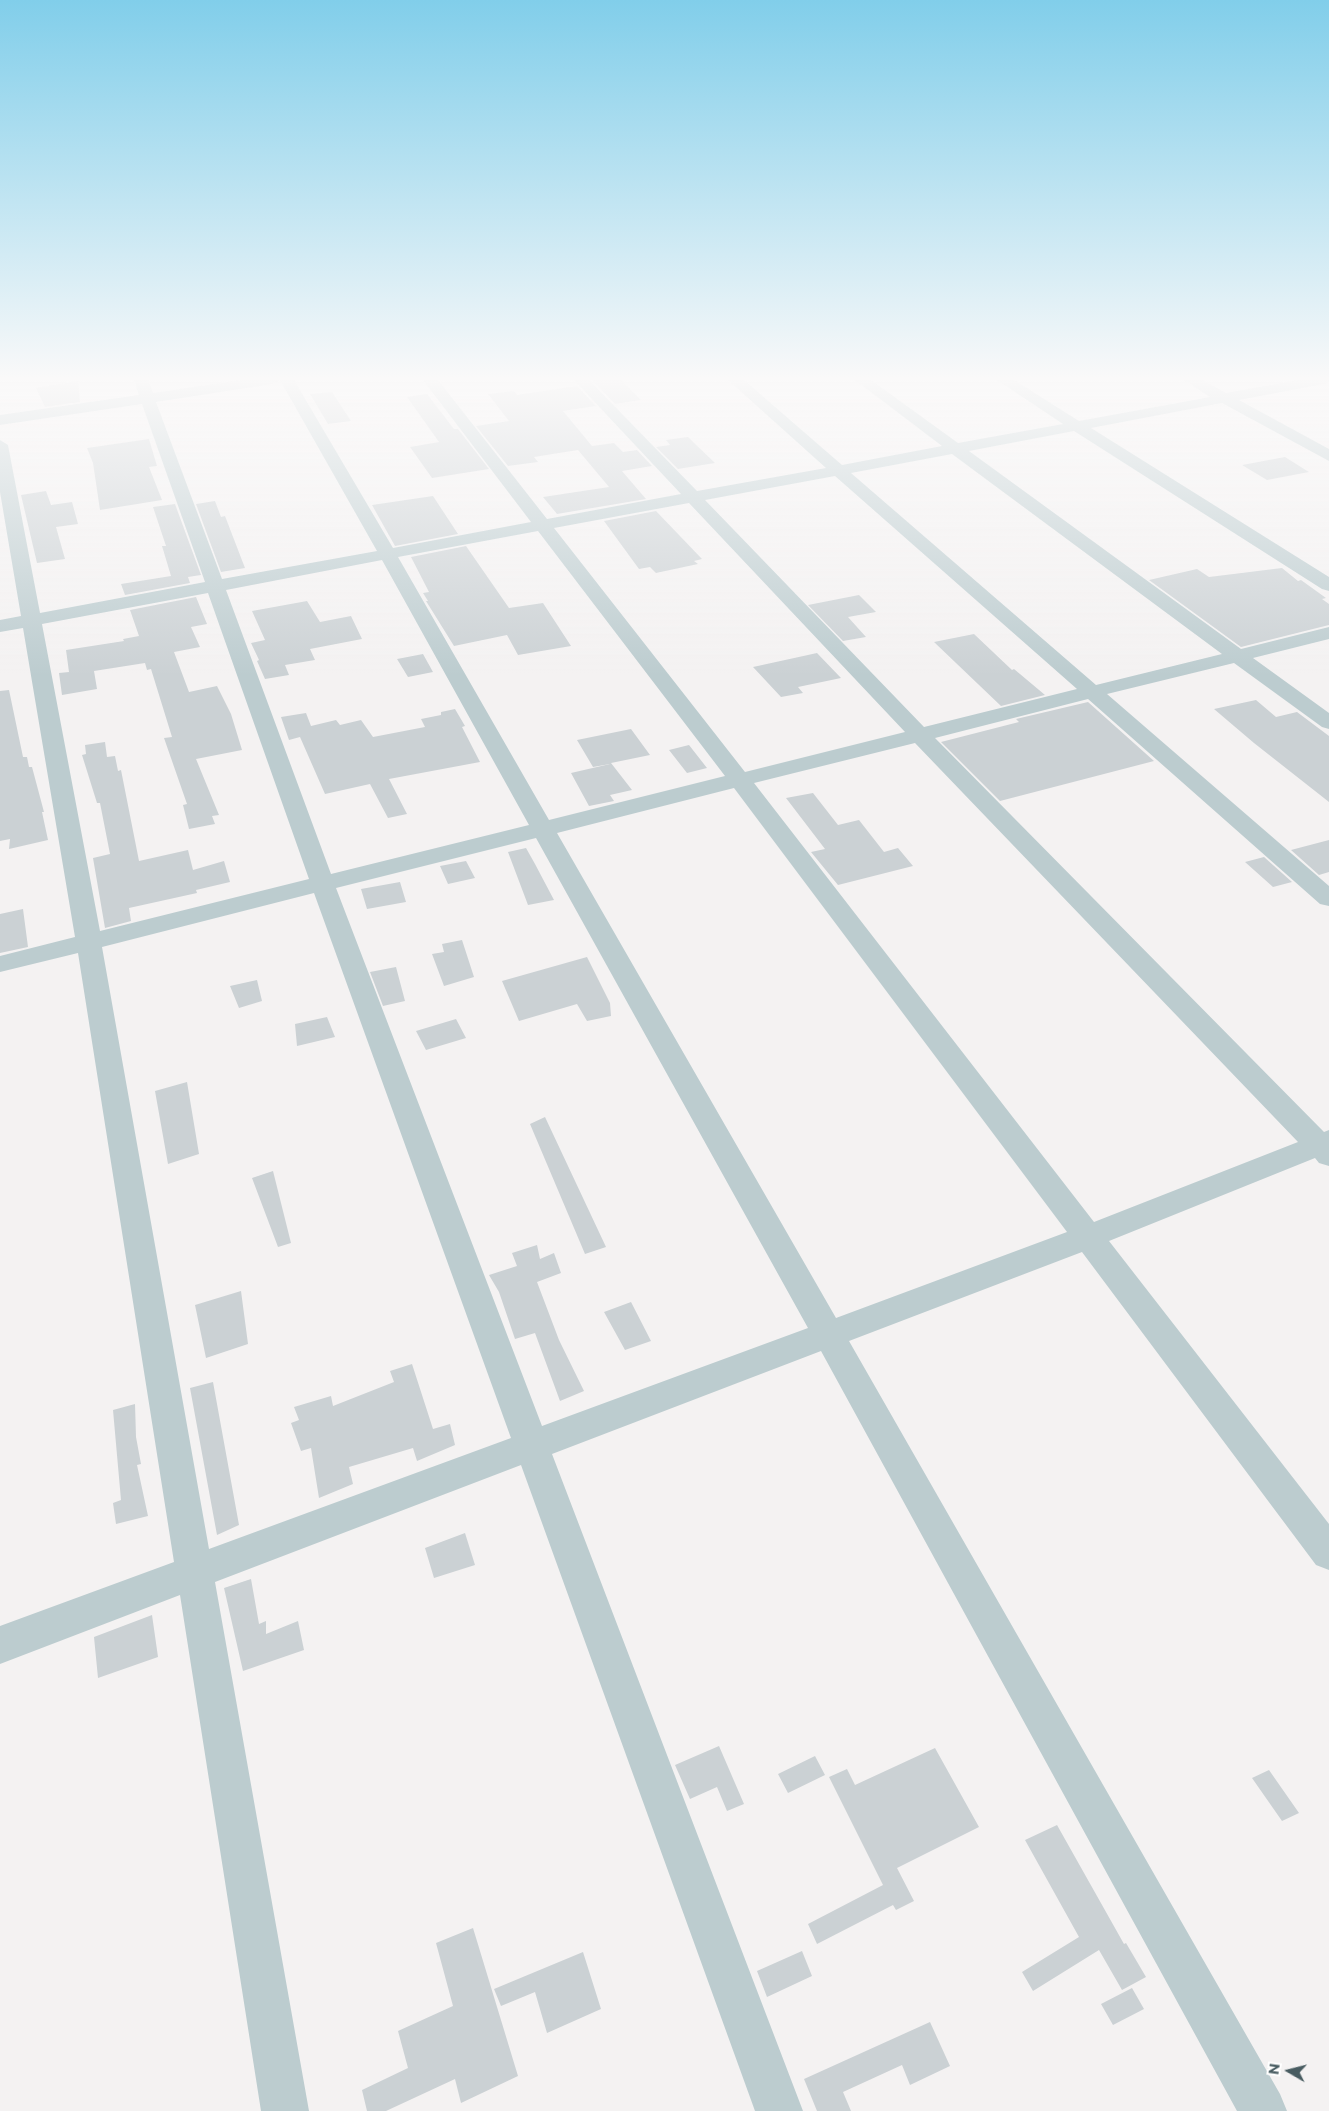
<!DOCTYPE html>
<style>
body{margin:0}
#map{position:relative;width:1329px;height:2111px;overflow:hidden;background:#f4f2f2;font-family:Montserrat,sans-serif}
canvas{display:block}
.north{position:absolute;left:1264px;top:2046px;width:50px;height:50px;-webkit-text-stroke:4px #fff;paint-order:stroke;rotate:278deg;font-size:14px;font-weight:700;line-height:20px;text-align:center;color:#485c61}
.north::after{content:'';display:block;margin:auto;width:18px;height:22px;background:#485c61;clip-path:polygon(50% 0,100% 100%,50% 72%,0 100%)}
</style>
<div id="map">
<canvas width="1329" height="2111"></canvas>
<div class="north">N</div>
</div>
<script>
const ctx = document.querySelector('canvas').getContext('2d');
ctx.lineJoin = 'round';
function fill(path, color) { ctx.fillStyle = color; ctx.fill(path, 'evenodd'); }
const building = new Path2D(`
 M592,380H621L641,400L615,404Z
 M78,381L80,402L45,407L36,388Z
 M577,386L596,406L563,411L592,446L614,443L623,452L637,450L652,466L622,471L646,499L557,514L543,497L609,487L578,450L534,457L538,462L508,466L476,426L509,421L488,394L514,391L517,395Z
 M332,392L351,421L328,424L310,394Z
 M427,394L454,429H458L489,469L432,478L410,447L439,442L407,397Z
 M688,437L715,463L678,469L656,447L670,445L666,440Z
 M149,439L157,466L149,467L162,500L100,510L93,463L87,448Z
 M1285,457L1309,472L1267,480L1242,465Z
 M46,491L51,505L72,502L78,524L56,527L65,559L37,563L21,495Z
 M433,496L458,534L395,546L372,505Z
 M215,501L221,517L225,516L245,568L221,572L196,504Z
 M175,504L201,575L188,577L190,583L125,595L121,584L171,576L162,546H166L153,507Z
 M656,511L702,559L694,561L698,564L656,573L650,567L639,569L604,521Z
 M466,546L509,608L543,603L571,646L518,655L507,635L454,646L426,601H428L423,593L429,592L411,557Z
 M1282,568L1298,581L1301,580L1326,598L1322,599L1329,604V625L1241,647L1149,580L1197,569L1209,577Z
 M859,595L876,612L848,617L866,637L843,641L808,605Z
 M196,597L207,624L191,627L200,647L174,652L189,692L217,686L231,714L242,750L196,759L219,815L212,816L215,824L189,829L183,805L187,804L164,738L172,737L151,669L147,670L145,663L94,671L97,689L62,695L59,673L69,672L66,650L124,641L123,639L139,636L130,610Z
 M307,601L320,622L351,616L362,639L310,649L315,660L285,665L289,675L265,679L257,661L259,660L251,643L265,640L252,611Z
 M974,634L1012,670L1014,669L1045,695L1001,706L934,642Z
 M817,653L841,678L798,687L803,693L781,697L753,667Z
 M423,654L433,672L408,677L397,659Z
 M9,690L23,757H27L29,767H32L44,812H42L48,840L9,849L10,839L0,841V691Z
 M1256,700L1276,717L1297,712L1329,736V802L1254,743L1214,709Z
 M1088,702L1154,761L1000,801L941,742L1019,722L1016,719Z
 M455,709L465,726L462,727L480,762L389,779L407,814L388,818L370,784L325,794L300,737L289,740L281,717L306,713L311,726L336,720L340,725L361,720L373,737L425,727L421,719L441,715V712Z
 M631,729L650,755L611,763L632,790L610,795L614,801L589,806L571,773L610,764L593,767L577,740Z
 M105,742L107,757L115,756L118,771L121,770L139,861L188,850L193,870L224,861L230,882L196,890L197,893L129,908L131,921L105,928L93,858L110,854L100,803H97L82,755L86,754L85,745Z
 M689,745L707,768L687,773L669,750Z
 M813,793L838,825L859,820L884,852L898,848L913,866L838,885L811,852L825,849L786,798Z
 M1329,840V872L1319,875L1291,850Z
 M526,848L535,864L554,900L528,905L508,852Z
 M1264,857L1292,882L1273,887L1245,862Z
 M466,861L475,878L448,884L440,866Z
 M400,882L406,902L367,909L361,889Z
 M23,909L28,947L0,953V914Z
 M462,940L474,977L444,986L432,954L444,952L442,944Z
 M587,957L610,1003L611,1016L587,1021L577,1004L519,1021L502,981Z
 M396,967L405,1001L383,1006L370,972Z
 M257,980L262,1001L239,1008L230,986Z
 M327,1017L335,1037L297,1046L295,1024Z
 M456,1019L466,1038L426,1050L416,1031Z
 M187,1082L199,1154L168,1164L155,1091Z
 M545,1117L606,1247L585,1254L530,1124Z
 M273,1171L291,1243L278,1247L252,1178Z
 M537,1245L540,1259L554,1253L561,1273L537,1282L559,1340L584,1391L560,1401L535,1333L515,1339L499,1292L489,1275L517,1266L512,1253Z
 M241,1291L248,1344L206,1358L195,1305Z
 M631,1302L651,1341L625,1350L604,1312Z
 M412,1364L433,1429L450,1424L455,1445L417,1461L413,1448L349,1467L353,1484L319,1498L311,1448L301,1451L291,1423L299,1420L294,1407L331,1396L333,1406L394,1382L390,1371Z
 M213,1382L239,1525L217,1535L190,1388Z
 M135,1404L136,1437L141,1464L137,1465L148,1516L116,1524L113,1503L121,1500L113,1410Z
 M465,1533L475,1565L434,1578L425,1548Z
 M251,1579L259,1624L266,1621V1634L298,1621L304,1650L243,1671L224,1588Z
 M152,1615L158,1657L98,1678L94,1637Z
 M719,1746L744,1804L727,1811L717,1787L690,1799L675,1765Z
 M935,1748L979,1827L897,1868L914,1901L896,1910L893,1905L817,1944L808,1924L883,1885L829,1777L847,1769L855,1785Z
 M815,1756L825,1775L788,1793L778,1774Z
 M1269,1770L1299,1813L1282,1821L1252,1778Z
 M1057,1825L1124,1944L1126,1943L1146,1977L1122,1990L1099,1950L1033,1991L1022,1972L1079,1937L1025,1840Z
 M473,1928L518,2076L461,2103L455,2079L386,2111H367L362,2090L408,2068L398,2031L453,2006L436,1943Z
 M802,1951L812,1976L767,1997L757,1971Z
 M583,1952L601,2009L547,2033L535,1992L501,2006L494,1989Z
 M1132,1988L1144,2009L1113,2025L1101,2004Z
 M930,2022L950,2066L910,2085L902,2065L843,2092L851,2111H817L804,2079Z`);
const street = new Path2D(`
 M134,380H148L153,393L242,380H279L272,384L156,402L222,579L377,551L280,380H294L393,548L531,522L423,380H438L547,519L681,494L574,380H589L697,491L826,468L728,380H744L842,465L942,446L855,380H871L958,443L1063,424L997,380H1014L1079,421L1210,397L1184,380H1202L1226,393L1299,380H1329L1328,383L1323,384L1239,400L1329,449V461L1222,403L1091,428L1329,577V591L1322,589L1074,431L969,451L1241,649L1329,627V639L1253,658L1329,713V729L1322,727L1234,663L1107,694L1329,886V906L1320,904L1088,699L935,738L1324,1132L1329,1130V1166L1319,1163L1315,1158L1109,1241L1329,1524V1570L1316,1565L1082,1252L849,1341L1280,2094L1287,2111H1237L821,1351L552,1454L803,2111H755L521,1465L215,1582L309,2111H261L180,1595L0,1664V1626L174,1562L78,953L0,972V956L75,937L23,628L0,632V620L21,616L0,492V440L8,445L40,613L205,582L142,404L0,425V415L139,395ZM952,454L1222,654L1096,685L851,473ZM835,476L1077,689L924,727L705,500ZM689,503L905,732L745,772L554,528ZM538,531L725,776L549,820L398,557ZM382,560L529,825L331,874L226,590ZM208,593L309,879L100,931L42,624ZM915,743L1298,1142L1094,1222L754,783ZM734,788L1067,1232L836,1318L557,833ZM536,838L808,1328L542,1426L336,888ZM314,893L511,1438L209,1549L102,947Z`);
fill(building, '#cbd1d4');
fill(street, '#bccccf');
const sky = ctx.createLinearGradient(0, 0, 0, 676);
sky.addColorStop(0, '#81ceea');
sky.addColorStop(0.56, '#faf9f9');
sky.addColorStop(1, '#faf9f900');
ctx.fillStyle = sky;
ctx.fillRect(0, 0, 1329, 676);
</script>
